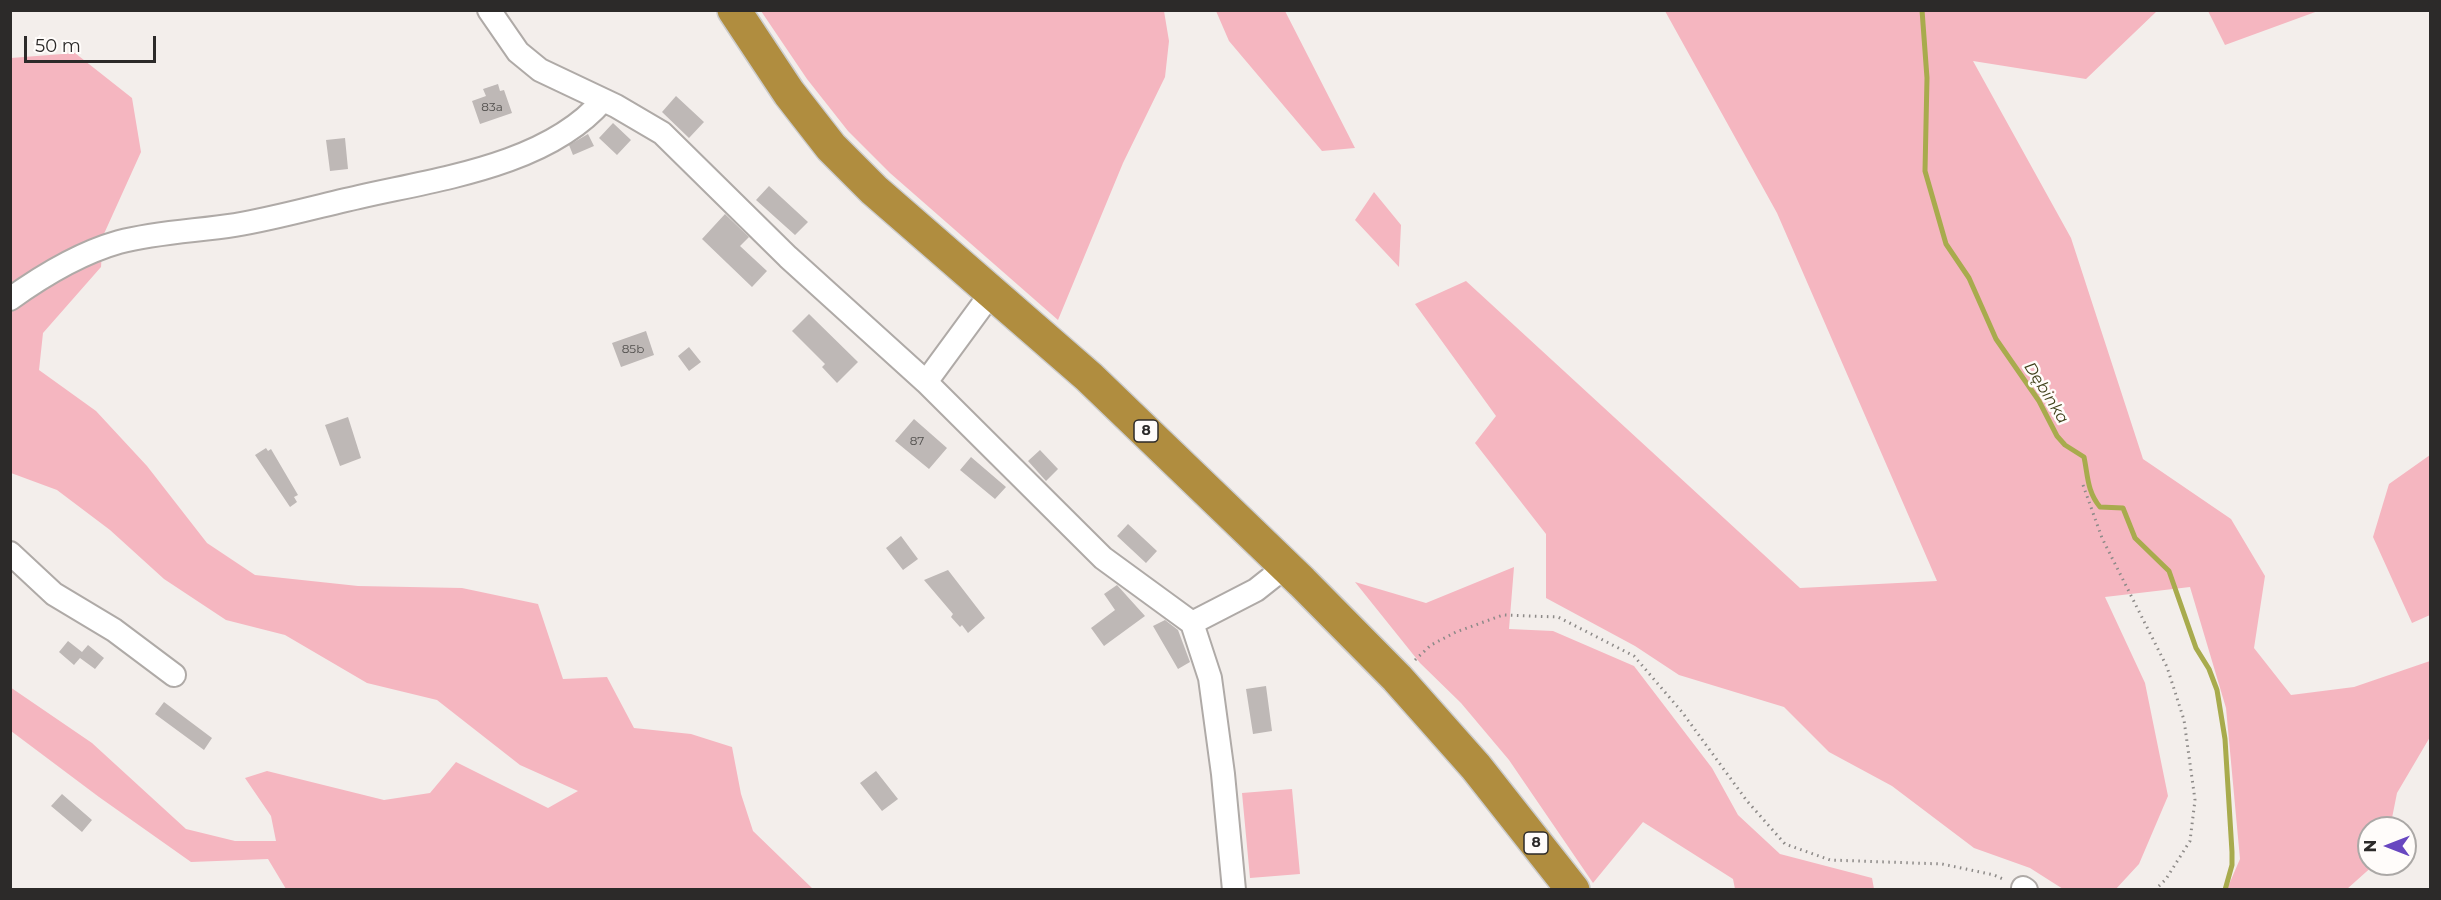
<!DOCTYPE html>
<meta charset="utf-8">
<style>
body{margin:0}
#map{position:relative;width:2441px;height:900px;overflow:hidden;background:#f3eeeb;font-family:Montserrat,sans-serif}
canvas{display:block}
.frame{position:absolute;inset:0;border:12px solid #2c2a29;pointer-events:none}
.north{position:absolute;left:2357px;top:816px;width:60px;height:60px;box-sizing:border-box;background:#fffcfa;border:2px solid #aba8a6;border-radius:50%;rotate:270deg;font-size:16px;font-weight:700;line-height:24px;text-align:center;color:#2c2a29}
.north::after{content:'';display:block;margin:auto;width:21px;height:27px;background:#6847c0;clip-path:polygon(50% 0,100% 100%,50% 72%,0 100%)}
.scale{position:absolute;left:24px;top:36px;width:132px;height:27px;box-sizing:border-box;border:3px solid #2c2a29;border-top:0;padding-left:8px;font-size:18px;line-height:21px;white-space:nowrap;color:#2c2a29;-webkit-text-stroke:4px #fffcfa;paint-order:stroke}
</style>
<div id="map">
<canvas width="2441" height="900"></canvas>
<div class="frame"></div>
<div class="north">N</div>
<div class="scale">50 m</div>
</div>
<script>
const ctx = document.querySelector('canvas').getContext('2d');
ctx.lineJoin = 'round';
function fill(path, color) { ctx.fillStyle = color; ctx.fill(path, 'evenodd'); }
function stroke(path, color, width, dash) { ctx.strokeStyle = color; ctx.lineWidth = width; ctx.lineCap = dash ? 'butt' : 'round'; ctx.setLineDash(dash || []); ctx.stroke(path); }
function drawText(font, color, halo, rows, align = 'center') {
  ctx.font = font + ' Montserrat,sans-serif'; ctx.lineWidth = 5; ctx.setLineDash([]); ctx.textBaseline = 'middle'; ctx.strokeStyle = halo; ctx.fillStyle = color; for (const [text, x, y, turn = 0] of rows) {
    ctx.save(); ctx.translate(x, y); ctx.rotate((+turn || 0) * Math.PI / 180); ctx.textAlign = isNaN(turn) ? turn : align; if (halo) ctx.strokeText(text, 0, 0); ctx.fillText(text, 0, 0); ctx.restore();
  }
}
const green = new Path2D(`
 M761,11H1164L1169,41L1165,77L1123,163L1058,320L890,173L848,131L807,79Z
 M1216,11H1285L1355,148L1322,151L1229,41Z
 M1665,11H2157L2086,79L1973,61L2071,238L2143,459L2231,519L2265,576L2254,648L2291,695L2354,687L2430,661V737L2397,793L2390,828H2369V864H2375L2347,889H2227L2240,859L2226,708L2190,587L2105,597L2145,683L2168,796L2139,864L2115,890L2063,889L2030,868L1974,848L1892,786L1829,752L1784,707L1679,675L1635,646L1546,598V534L1475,443L1496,416L1415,304L1466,281L1800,588L1937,581L1777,213Z
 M2208,11H2318L2225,45Z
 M75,53L132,98L141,152L103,236L101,267L43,333L39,370L96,411L147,466L207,543L255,575L358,586L462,588L538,604L563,679L607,677L634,728L691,734L732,747L741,794L753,831L813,889H286L268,859L191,862L99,797L11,731L10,687L92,743L186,829L235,841H276L271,816L245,778L267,771L384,800L430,793L456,762L548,808L578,791L520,765L437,700L367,683L285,635L226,620L164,579L110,530L57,490L11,473V58Z
 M1374,192L1401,225L1399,267L1355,220Z
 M2430,455V615L2412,623L2373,537L2389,484Z
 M1514,567L1509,629L1553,631L1634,666L1712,768L1738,815L1780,854L1872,878L1874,889H1735L1733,879L1643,822L1593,883L1509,760L1461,703L1420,663L1355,582L1426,603Z
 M1292,789L1300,874L1250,878L1242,793Z`);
const stream = new Path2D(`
 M1922,10L1927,78L1925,171L1946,244L1969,278L1996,339L2039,401L2057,436L2065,445L2084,457C2088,476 2087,491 2100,507L2123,508L2135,538L2169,571L2196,648L2209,669L2217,690L2225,739L2232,852V865L2225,890`);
const building = new Path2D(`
 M498,84L500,91L504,90L512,113L480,124L472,101L486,96L483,89Z
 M676,96L704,122L689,138L662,112Z
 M613,123L631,140L617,155L599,138Z
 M588,134L594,146L573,155L569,145Z
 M345,138L348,169L330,171L326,140Z
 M769,186L808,222L795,235L756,200Z
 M725,214L749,237L740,246L767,271L752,287L702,239Z
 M809,314L858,362L837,383L822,367L825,364L792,331Z
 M646,331L654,355L621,367L612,343Z
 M689,347L701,362L689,371L678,356Z
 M348,417L361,458L340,466L325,425Z
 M914,419L947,448L929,469L895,441Z
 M266,448L268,451L271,449L298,495L294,497L297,502L290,507L255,455Z
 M1040,450L1058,469L1046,481L1028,461Z
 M971,457L1006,487L995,499L960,470Z
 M1128,524L1157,551L1146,563L1117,536Z
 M901,536L918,559L903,570L886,548Z
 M948,570L985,618L968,633L962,625L960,627L951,617L953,614L924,580Z
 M1117,585L1145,616L1104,646L1091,628L1115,610L1104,594Z
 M1165,620L1178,630L1190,662L1178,669L1153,626Z
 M68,641L82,652L88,645L104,658L95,669L80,658L74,665L59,652Z
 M1266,686L1272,731L1253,734L1246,689Z
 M164,702L212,738L204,750L155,714Z
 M876,771L898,799L882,811L860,783Z
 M62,794L92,820L82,832L51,806Z`);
const path = new Path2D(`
 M2083,485L2102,538L2167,667L2184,720L2195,800L2190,841L2166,879L2155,890
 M1415,660L1431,645L1456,632L1503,615L1558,617L1634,656L1682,712L1747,801L1785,844L1830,860L1942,864L1994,875L2005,880`);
const minor = new Path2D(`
 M489,10L518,52L540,70L616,106L662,133L788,257L926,382L1103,558L1192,623L1256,590L1285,567
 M10,299C42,276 80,253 119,242C157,232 196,231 235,225C277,218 318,206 359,197C438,179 548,165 603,100
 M926,382L992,292
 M10,553L54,594L114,630L174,675
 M1192,623L1210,678L1223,774L1234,890
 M2023,888L2026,890`);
const highway = new Path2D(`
 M734,10L789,93L831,147L874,190L1089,377L1302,582L1397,678L1476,767L1573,890`);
const numberNames = [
 ["83a",492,107],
 ["85b",633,349],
 ["87",917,441]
];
const shields = [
 [1146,431,24],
 [1536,843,24]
];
const shieldNames = [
 ["8",1146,431],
 ["8",1536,843]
];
const waterNames = [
 ["Dębinka",2046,393,58]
];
fill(green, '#f5b6c0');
stroke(stream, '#a8ab4d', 5);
fill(building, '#beb8b6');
stroke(minor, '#afaaa7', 26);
stroke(highway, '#ccc', 36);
stroke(path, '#8d8a88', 3, [1.5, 4.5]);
stroke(minor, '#fff', 22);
stroke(highway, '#b08d3f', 33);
drawText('12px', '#504e4c', null, numberNames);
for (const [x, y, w] of shields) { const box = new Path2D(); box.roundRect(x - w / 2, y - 11, w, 22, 4.5); ctx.fillStyle = '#fffcfa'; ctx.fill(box); stroke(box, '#2c2a29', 1.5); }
drawText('bold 14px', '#2c2a29', null, shieldNames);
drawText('italic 16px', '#3d3e17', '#fffcfa', waterNames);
</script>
